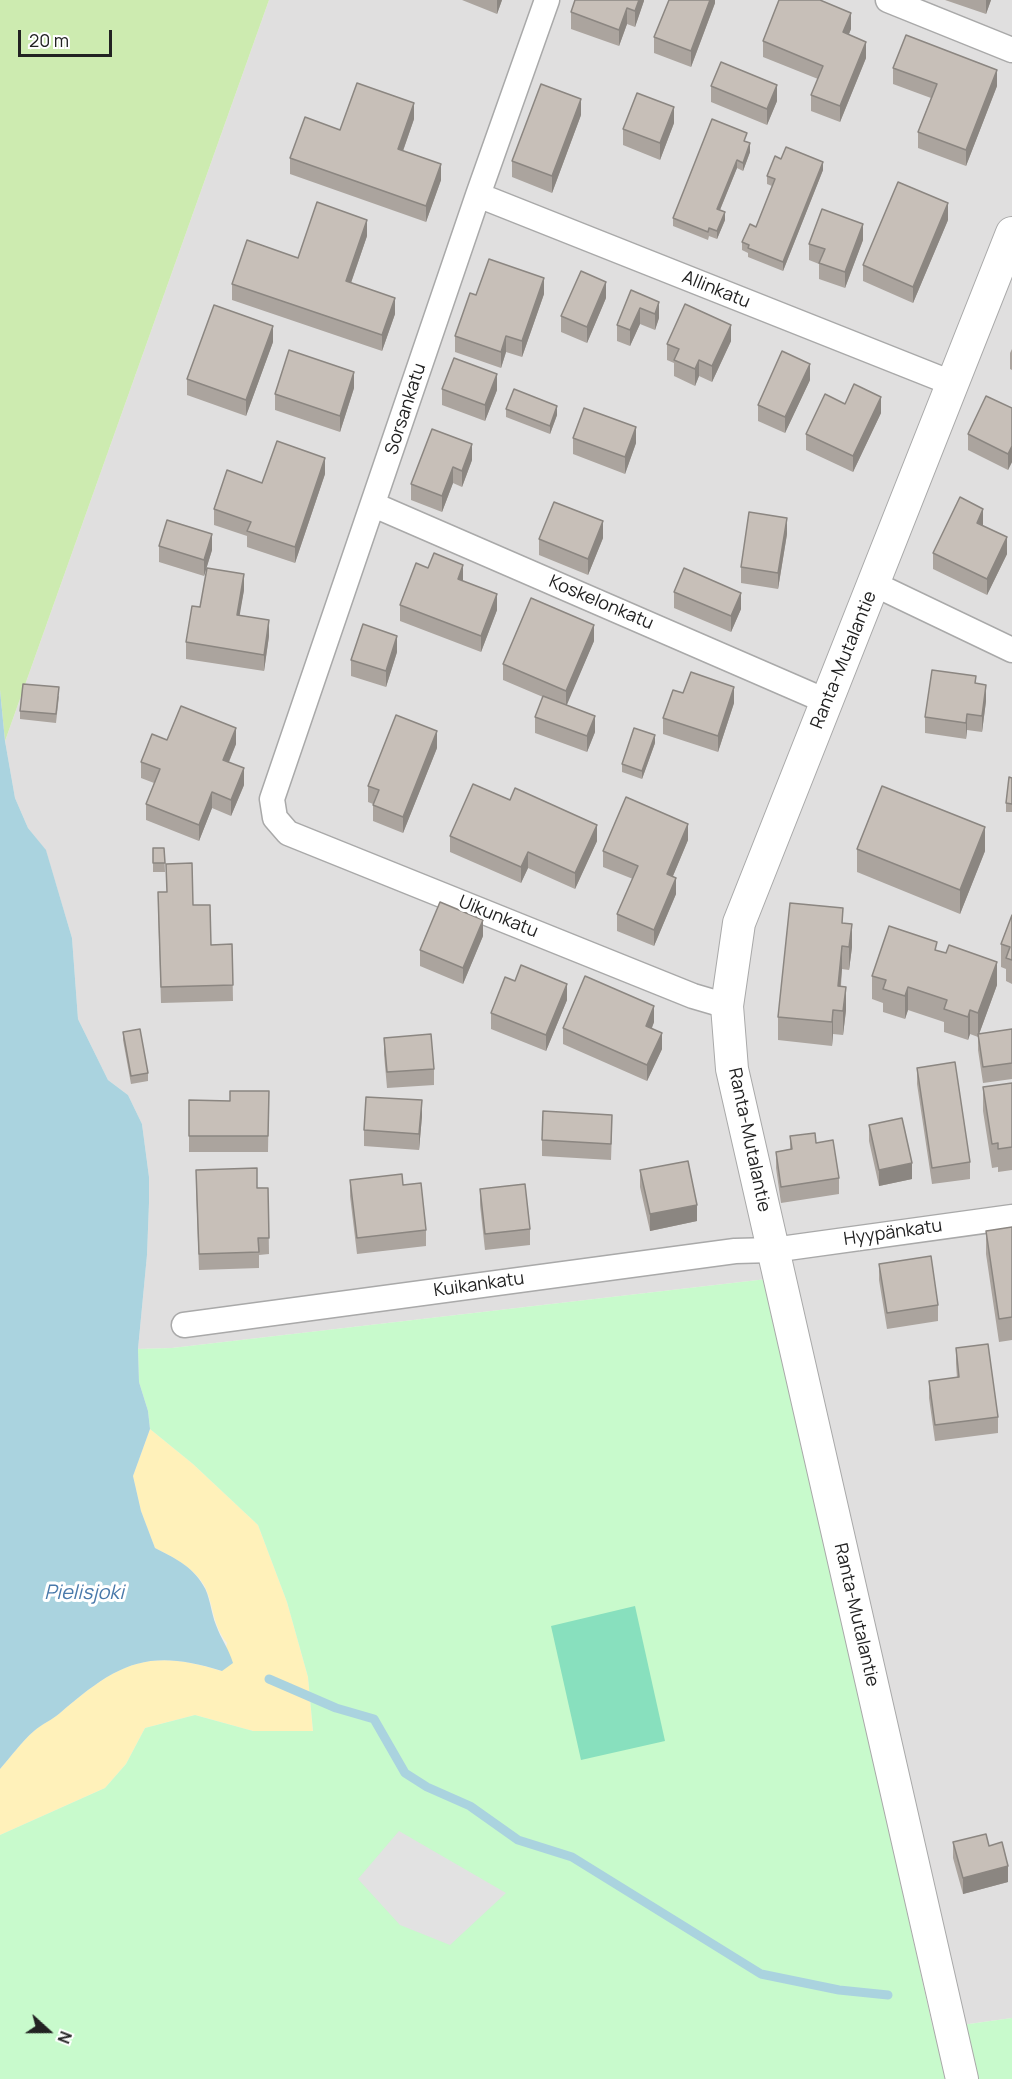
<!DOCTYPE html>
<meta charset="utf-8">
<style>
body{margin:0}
#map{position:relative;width:1012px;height:2079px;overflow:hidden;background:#f2efe9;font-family:Manrope,sans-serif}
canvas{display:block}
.north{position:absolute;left:18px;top:2001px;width:60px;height:60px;-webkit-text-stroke:4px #fff;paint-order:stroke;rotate:111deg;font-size:16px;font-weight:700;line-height:24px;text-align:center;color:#222}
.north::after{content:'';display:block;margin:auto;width:21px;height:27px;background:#222;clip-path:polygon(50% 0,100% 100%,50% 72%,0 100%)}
.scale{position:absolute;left:18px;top:30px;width:94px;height:27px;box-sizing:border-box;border:3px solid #222;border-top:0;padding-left:8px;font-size:18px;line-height:21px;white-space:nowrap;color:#222;-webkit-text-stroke:4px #fff;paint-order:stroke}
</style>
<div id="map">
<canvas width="1012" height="2079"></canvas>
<div class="north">N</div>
<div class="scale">20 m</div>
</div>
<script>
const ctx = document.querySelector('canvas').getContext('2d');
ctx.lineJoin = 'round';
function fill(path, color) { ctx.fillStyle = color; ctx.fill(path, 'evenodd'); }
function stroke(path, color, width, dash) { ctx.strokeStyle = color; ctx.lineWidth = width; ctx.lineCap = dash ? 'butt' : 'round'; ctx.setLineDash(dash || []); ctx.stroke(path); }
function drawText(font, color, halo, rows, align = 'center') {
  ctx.font = font + ' Manrope,sans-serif'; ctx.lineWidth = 6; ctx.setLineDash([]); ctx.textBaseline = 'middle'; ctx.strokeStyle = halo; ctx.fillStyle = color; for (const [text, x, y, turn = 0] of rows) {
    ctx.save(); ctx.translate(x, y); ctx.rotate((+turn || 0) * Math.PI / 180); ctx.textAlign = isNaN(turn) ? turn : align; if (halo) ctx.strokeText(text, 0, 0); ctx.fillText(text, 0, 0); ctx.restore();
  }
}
const residential = new Path2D(`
 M269,0H1012V2018L962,2025L767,1279L172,1348L138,1349L147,1255L149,1203V1177L142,1124L128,1095L108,1080L78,1019L72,938L46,851L28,828L15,798L5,741Z`);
const grass = new Path2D(`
 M0,0H269L5,741L0,690Z`);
const sand = new Path2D(`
 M150,1429L193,1464L258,1525L287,1602L308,1677L313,1732L253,1731L195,1715L145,1728L126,1764L105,1788L0,1835V1769C11,1757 21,1742 34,1731C41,1724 52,1720 60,1713C117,1664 147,1647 221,1671L227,1643C212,1625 214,1604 204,1585C193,1567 173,1557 155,1548L141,1511L133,1476Z`);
const park = new Path2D(`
 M767,1279L933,2029L1012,2018V2079H0V1835L105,1788L126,1764L145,1728L195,1715L253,1731H313L308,1677L287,1602L258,1525L193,1464L150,1429L148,1411L139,1382L138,1349L172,1348Z`);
const pitch = new Path2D(`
 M635,1606L665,1741L581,1760L551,1626Z`);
const parking = new Path2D(`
 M399,1831L506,1893L450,1945L400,1925L358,1879Z`);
const water = new Path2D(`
 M0,690L5,741L15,798L28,828L46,850L72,938L78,1019L108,1080L128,1095L142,1124L149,1177V1203L147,1255L138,1349L139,1382L148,1411L150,1429L133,1476L141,1511L155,1548C173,1557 192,1566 203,1585C210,1595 211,1613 216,1625C221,1639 229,1649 233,1663L222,1671C147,1647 117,1664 60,1713C52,1720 42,1724 34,1731C21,1742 11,1757 0,1769Z`);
const stream = new Path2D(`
 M269,1679L336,1708L374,1719L405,1773L427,1787L470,1806L518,1840L572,1857L761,1974L839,1990L888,1995`);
const minor = new Path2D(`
 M547,0L478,195L272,799L275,818L288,833L693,996L727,1006
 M888,0L1012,50
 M478,195L954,384
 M374,505L828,702
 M874,584L1012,650
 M184,1325L735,1251L773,1250L1012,1217`);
const tertiary = new Path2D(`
 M962,2079L732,1069L727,1006L739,923L1012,233`);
const wall = new Path2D(`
 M462,0H502L497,14Z
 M644,0L635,27L627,24L619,46L571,29V12Z
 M715,0V3L691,67L654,53V37Z
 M945,0H991L986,14Z
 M851,29L849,34L866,58L840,122L811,111V95L818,79L763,57V41Z
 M893,68L997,86L966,166L918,148V132L931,98L893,84Z
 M711,86L777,101L767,125L711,102Z
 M581,115L552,193L512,177V161Z
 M414,119L403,151L441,180L426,222L290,174V158L340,130Z
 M674,123L660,160L623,145V129Z
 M747,141L750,152L743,171L737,168L720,210L725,220L717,239L709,236L708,240L673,226V218Z
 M781,159L823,170L783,271L748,257V253L742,250V242L756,227L772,186L767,184V176Z
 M948,220L913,303L863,281V265Z
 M367,236L351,283L395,314L382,351L232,300V284L298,258Z
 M863,240L845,288L819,279V264L809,260V244Z
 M631,290L659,318L655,330L640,324L630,346L617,341V325Z
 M544,294L522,357L506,352L501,368L455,352V336L476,295Z
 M606,298L587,343L561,332V316Z
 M731,341L712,382L699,376L695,386L674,376V363L667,360V344Z
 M273,342L246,416L187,395V379Z
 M1012,349V370L1010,369V353Z
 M810,380L785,433L758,421V405Z
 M354,388L340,432L275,410V394Z
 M442,389L497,390L485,421L442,405Z
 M845,404L881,413L853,472L806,450V434Z
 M1012,408V462L1008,470L968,450V434Z
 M506,409L557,415L550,434L506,417Z
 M573,438L636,443L625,474L573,454Z
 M472,460L462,487L453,483L442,512L411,500V484Z
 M325,474L295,563L247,547V536L214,525V509L262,483Z
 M983,525V526L1007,554L987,595L933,569V553Z
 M787,534L778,589L741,583V567Z
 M603,538L588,575L539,555V539Z
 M159,546L212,550L204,576L159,562Z
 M463,581L497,610L481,652L400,621V605Z
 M244,590L239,615L269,636L264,671L186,659V642L200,607Z
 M674,592L741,609L731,632L674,608Z
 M594,641L566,705L595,732L587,752L535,733V717L543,697L503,680V664Z
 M397,652L386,687L351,676V660Z
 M976,684L986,701L982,732L967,730L966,739L925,733V717Z
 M683,693L734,703L718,752L663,734V718Z
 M59,696L56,723L20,719V711Z
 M167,740L236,744L229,762L244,785L231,816L212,808L199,841L146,820V804L154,783L141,778V762Z
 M655,743L642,779L622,772V764Z
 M437,748L403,833L373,821V804L368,802V786Z
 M1012,778V812H1006V803Z
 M450,836L597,841L575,889L528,868L521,883L450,852Z
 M688,840L673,876L676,894L654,946L617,931V914L633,879L603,867V851Z
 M153,848H164L165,872H153Z
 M857,849L985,851L960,914L857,872Z
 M166,892L193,905L211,945L232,944L233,1001L161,1003L158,908Z
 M1012,915V984L1006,981V969L1001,967V944Z
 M843,923L852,947L849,970L842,969L841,986L846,1010L843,1035L833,1034L832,1046L778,1040V1017Z
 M483,936L463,984L420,966V950Z
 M937,950L997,985L979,1034L1012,1029V1079L983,1083L978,1050V1037L970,1034L968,1040L944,1032V1022L908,1010L905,1019L883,1012V1003L872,999V976Z
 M515,981L567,1000L546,1051L491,1029V1013Z
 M654,1022L652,1028L662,1049L647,1081L563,1044V1028Z
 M123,1032L148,1073V1081L131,1084L123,1040Z
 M384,1038L434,1069V1085L387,1088L384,1054Z
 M917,1068L970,1162V1179L932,1184L917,1084Z
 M1012,1083V1170L998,1172V1167L992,1168L983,1111V1087Z
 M269,1091L268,1152H189V1100L230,1101Z
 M422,1116L419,1150L364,1146V1130Z
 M869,1125L912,1179L879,1186L869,1141Z
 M612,1131L611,1160L542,1156V1140Z
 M790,1136L839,1178V1194L781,1203L776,1168V1152L790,1149Z
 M640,1170L697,1221L650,1231L640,1187Z
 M350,1180L403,1185L426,1230V1246L357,1254L350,1196Z
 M196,1186L268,1188L269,1254L259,1255V1268L199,1270Z
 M480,1189L530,1229V1245L485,1250L480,1205Z
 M1012,1227V1340L999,1342L986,1254V1231Z
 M879,1264L938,1305V1321L887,1329L879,1280Z
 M956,1348L998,1417V1433L935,1441L929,1398V1381L957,1378L956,1364Z
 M953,1842L1008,1882L963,1894L953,1858Z`);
const shadedWall = new Path2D(`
 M497,0H502L497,14Z
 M639,0H644V1L635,27V11Z
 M710,0H715V3L691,67V51Z
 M986,0H991L986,14Z
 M627,8V24L619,46V30Z
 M851,13V29L843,48V32Z
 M866,42V58L840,122V106Z
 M997,70V86L966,166V150Z
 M777,85V101L767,125V109Z
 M581,99V115L552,193V176Z
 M414,103V119L398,165V149Z
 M674,107V123L660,160V143Z
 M750,143V152L743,171V163Z
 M737,160V168L717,217V209Z
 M823,162V170L783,271V262Z
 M441,164V180L426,222V206Z
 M948,203V220L913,303V287Z
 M725,212V220L717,239V231Z
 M367,220V236L346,297V281Z
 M863,224V240L845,288V272Z
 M544,278V294L522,357V341Z
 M606,282V298L587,343V327Z
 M395,298V314L382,351V335Z
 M659,302V318L655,330V314Z
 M640,308V324L630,346V330Z
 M731,325V341L712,382V366Z
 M273,326V342L246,416V400Z
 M506,336V352L501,368V352Z
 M699,360V376L695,386V369Z
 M810,364V380L785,433V417Z
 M354,372V388L340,432V416Z
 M497,374V390L485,421V405Z
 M881,397V413L853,472V456Z
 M557,406V415L550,434V426Z
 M636,427V443L625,474V457Z
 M472,444V460L462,487V471Z
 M1012,446V462L1008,470V454Z
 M325,458V474L295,563V547Z
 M453,467V483L442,512V496Z
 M983,509V525L977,539V523Z
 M787,518V534L778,589V573Z
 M603,521V538L588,575V559Z
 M212,534V550L204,576V560Z
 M1007,537V554L987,595V579Z
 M463,565V581L458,579Z
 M244,574V590L237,631V615Z
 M741,593V609L731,632V616Z
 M497,594V610L481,652V636Z
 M269,620V636L264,671V655Z
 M594,625V641L566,707V691Z
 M397,636V652L386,687V671Z
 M986,685V701L982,732V716Z
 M734,687V703L718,752V736Z
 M967,714V730L966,739V723Z
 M595,716V732L587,752V736Z
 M236,728V744L223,776V760Z
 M437,731V748L403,833V817Z
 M655,735V743L642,779V771Z
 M244,768V785L231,816V800Z
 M212,792V808L199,841V825Z
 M688,824V840L667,890V874Z
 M597,825V841L575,889V873Z
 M985,827V851L960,914V890Z
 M528,852V868L521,883V867Z
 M676,878V894L654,946V930Z
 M483,920V936L463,984V968Z
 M852,924V947L849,970V947Z
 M842,946V969L838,1009V986Z
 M997,962V985L978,1037V1013Z
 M567,984V1000L546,1051V1035Z
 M846,987V1010L843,1035V1011Z
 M908,987V1010L905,1019V996Z
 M654,1006V1022L646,1042V1026Z
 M833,1010V1034L832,1046V1022Z
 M970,1010V1034L968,1040V1017Z
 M662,1033V1049L647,1081V1065Z
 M422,1100V1116L419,1150V1134Z
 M912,1163V1179L879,1186V1170Z
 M697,1205V1221L650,1231V1214Z
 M1008,1866V1882L963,1894V1878Z`);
const building = new Path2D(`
 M575,0H639L635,11L627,8L619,30L571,12Z
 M669,0H710L691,51L654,37Z
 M779,0H820L851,13L843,32L866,42L840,106L811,95L823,66L763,41Z
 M906,35L997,70L966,150L918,132L937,84L893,68Z
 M721,62L777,85L767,109L711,86Z
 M357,83L414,103L398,149L441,164L426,206L290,158L305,117L340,130Z
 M541,84L581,99L552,176L512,161Z
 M637,93L674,107L660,143L623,129Z
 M712,119L747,133L744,141L750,143L743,163L737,160L717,209L725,212L717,231L709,228L708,232L673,218Z
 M786,147L823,162L783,262L748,248L749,245L742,242L750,224L756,227L775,179L767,176L775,156L781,159Z
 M898,182L948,203L913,287L863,265Z
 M317,202L367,220L346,281L395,298L382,335L232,284L247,240L298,258Z
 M822,209L863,224L845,272L819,263L825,249L809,244Z
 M489,259L544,278L522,341L506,336L501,352L455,336L470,293L476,295Z
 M581,271L606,282L587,327L561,316Z
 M631,290L659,302L655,314L640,308L630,330L617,325Z
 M685,304L731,325L712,366L699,360L695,369L674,360L679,349L667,344Z
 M214,305L273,326L246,400L187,379Z
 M289,350L354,372L340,416L275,394Z
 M782,351L810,364L785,417L758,405Z
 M454,358L497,374L485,405L442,389Z
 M854,384L881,397L853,456L806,434L825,394L845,404Z
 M514,389L557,406L550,426L506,409Z
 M986,396L1012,408V446L1008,454L968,434Z
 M584,408L636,427L625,457L573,438Z
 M432,429L472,444L462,471L453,467L442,496L411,484Z
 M277,441L325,458L295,547L247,531L251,522L214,509L227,470L262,483Z
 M960,497L983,509L977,523L1007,537L987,579L933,553Z
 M554,502L603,521L588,559L539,539Z
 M749,512L787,518L778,573L741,567Z
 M167,520L212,534L204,560L159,546Z
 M434,553L463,565L458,579L497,594L481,636L400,605L416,563L428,568Z
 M207,568L244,574L237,615L269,620L264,655L186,642L192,606L200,607Z
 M684,568L741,593L731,616L674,592Z
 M531,598L594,625L566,691L503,664Z
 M363,624L397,636L386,671L351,660Z
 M932,670L976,676L975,683L986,685L982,716L967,714L966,723L925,717Z
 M691,672L734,687L718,736L663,718L673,690L683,693Z
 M23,684L59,687L56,714L20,711Z
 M543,696L595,716L587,736L535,717Z
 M181,706L236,728L223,760L244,768L231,800L212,792L199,825L146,804L160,769L141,762L152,734L167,740Z
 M396,715L437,731L403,817L373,805L379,790L368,786Z
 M634,728L655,735L642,771L622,764Z
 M1009,777L1012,778V804L1006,803Z
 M473,784L510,800L515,788L597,825L575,873L528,852L521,867L450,836Z
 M882,786L985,827L960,890L857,849Z
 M626,797L688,824L667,874L676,878L654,930L617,914L638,866L603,851Z
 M153,848H164L165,863H153Z
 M192,863L193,905H210L211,945L232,944L233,985L161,987L158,892H167L166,864Z
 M440,902L483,920L463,968L420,950Z
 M790,903L843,908L842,923L852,924L849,947L842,946L838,986L846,987L843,1011L833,1010L832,1022L778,1017Z
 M1012,915V960L1006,958L1010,947L1001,944Z
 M889,926L937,942L935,950L946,953L949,945L997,962L978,1013L970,1010L968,1017L944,1009L947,1000L908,987L905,996L883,989L886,980L872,976Z
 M521,965L567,984L546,1035L491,1013L505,977L515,981Z
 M585,976L654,1006L646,1026L662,1033L647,1065L563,1028Z
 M140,1029L148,1073L131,1076L123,1032Z
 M1012,1029V1063L983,1067L978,1034Z
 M431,1034L434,1069L387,1072L384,1038Z
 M955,1062L970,1162L932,1168L917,1068Z
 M1012,1083V1147L998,1149V1143L992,1144L983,1087Z
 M230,1091H269L268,1136H189V1100L230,1101Z
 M366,1097L422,1100L419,1134L364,1130Z
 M543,1111L612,1115L611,1144L542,1140Z
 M902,1118L912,1163L879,1170L869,1125Z
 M815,1133L816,1143L833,1140L839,1178L781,1187L776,1152L792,1149L790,1136Z
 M688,1161L697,1205L650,1214L640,1170Z
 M257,1168V1188H268L269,1238H258L259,1252L199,1254L196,1170Z
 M402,1174L403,1185L421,1183L426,1230L357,1238L350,1180Z
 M525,1184L530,1229L485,1234L480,1189Z
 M1012,1227V1317L999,1319L986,1231Z
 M931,1256L938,1305L887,1313L879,1264Z
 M988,1344L998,1417L935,1425L929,1381L959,1377L956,1348Z
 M986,1834L989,1846L1002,1842L1008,1866L963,1878L953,1842Z`);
const streetNames = [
 ["Allinkatu",716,290,22],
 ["Sorsankatu",406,409,-72],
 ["Koskelonkatu",601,603,23],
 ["Ranta-Mutalantie",844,660,-68],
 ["Uikunkatu",498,917,22],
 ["Ranta-Mutalantie",749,1140,78],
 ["Hyypänkatu",893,1233,-8],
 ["Kuikankatu",479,1285,-8],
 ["Ranta-Mutalantie",856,1615,77]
];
const waterNames = [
 ["Pielisjoki",84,1593]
];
fill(residential, '#e0dfdf');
fill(grass, '#cdebb0');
fill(sand, '#fff1ba');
fill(park, '#c8facc');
fill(pitch, '#88e0be');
fill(parking, '#e2e2e2');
fill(water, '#aad3df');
stroke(stream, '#aad3df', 9);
stroke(minor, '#a9a9a9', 27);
stroke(tertiary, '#a9a9a9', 34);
stroke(minor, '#fff', 24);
stroke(tertiary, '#fff', 32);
fill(wall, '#aba49e');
fill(shadedWall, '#8b8681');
fill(building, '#c7bfb8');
stroke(building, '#8b8681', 1.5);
drawText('18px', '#222', '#fff', streetNames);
drawText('italic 20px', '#4a7aab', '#fff', waterNames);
</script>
